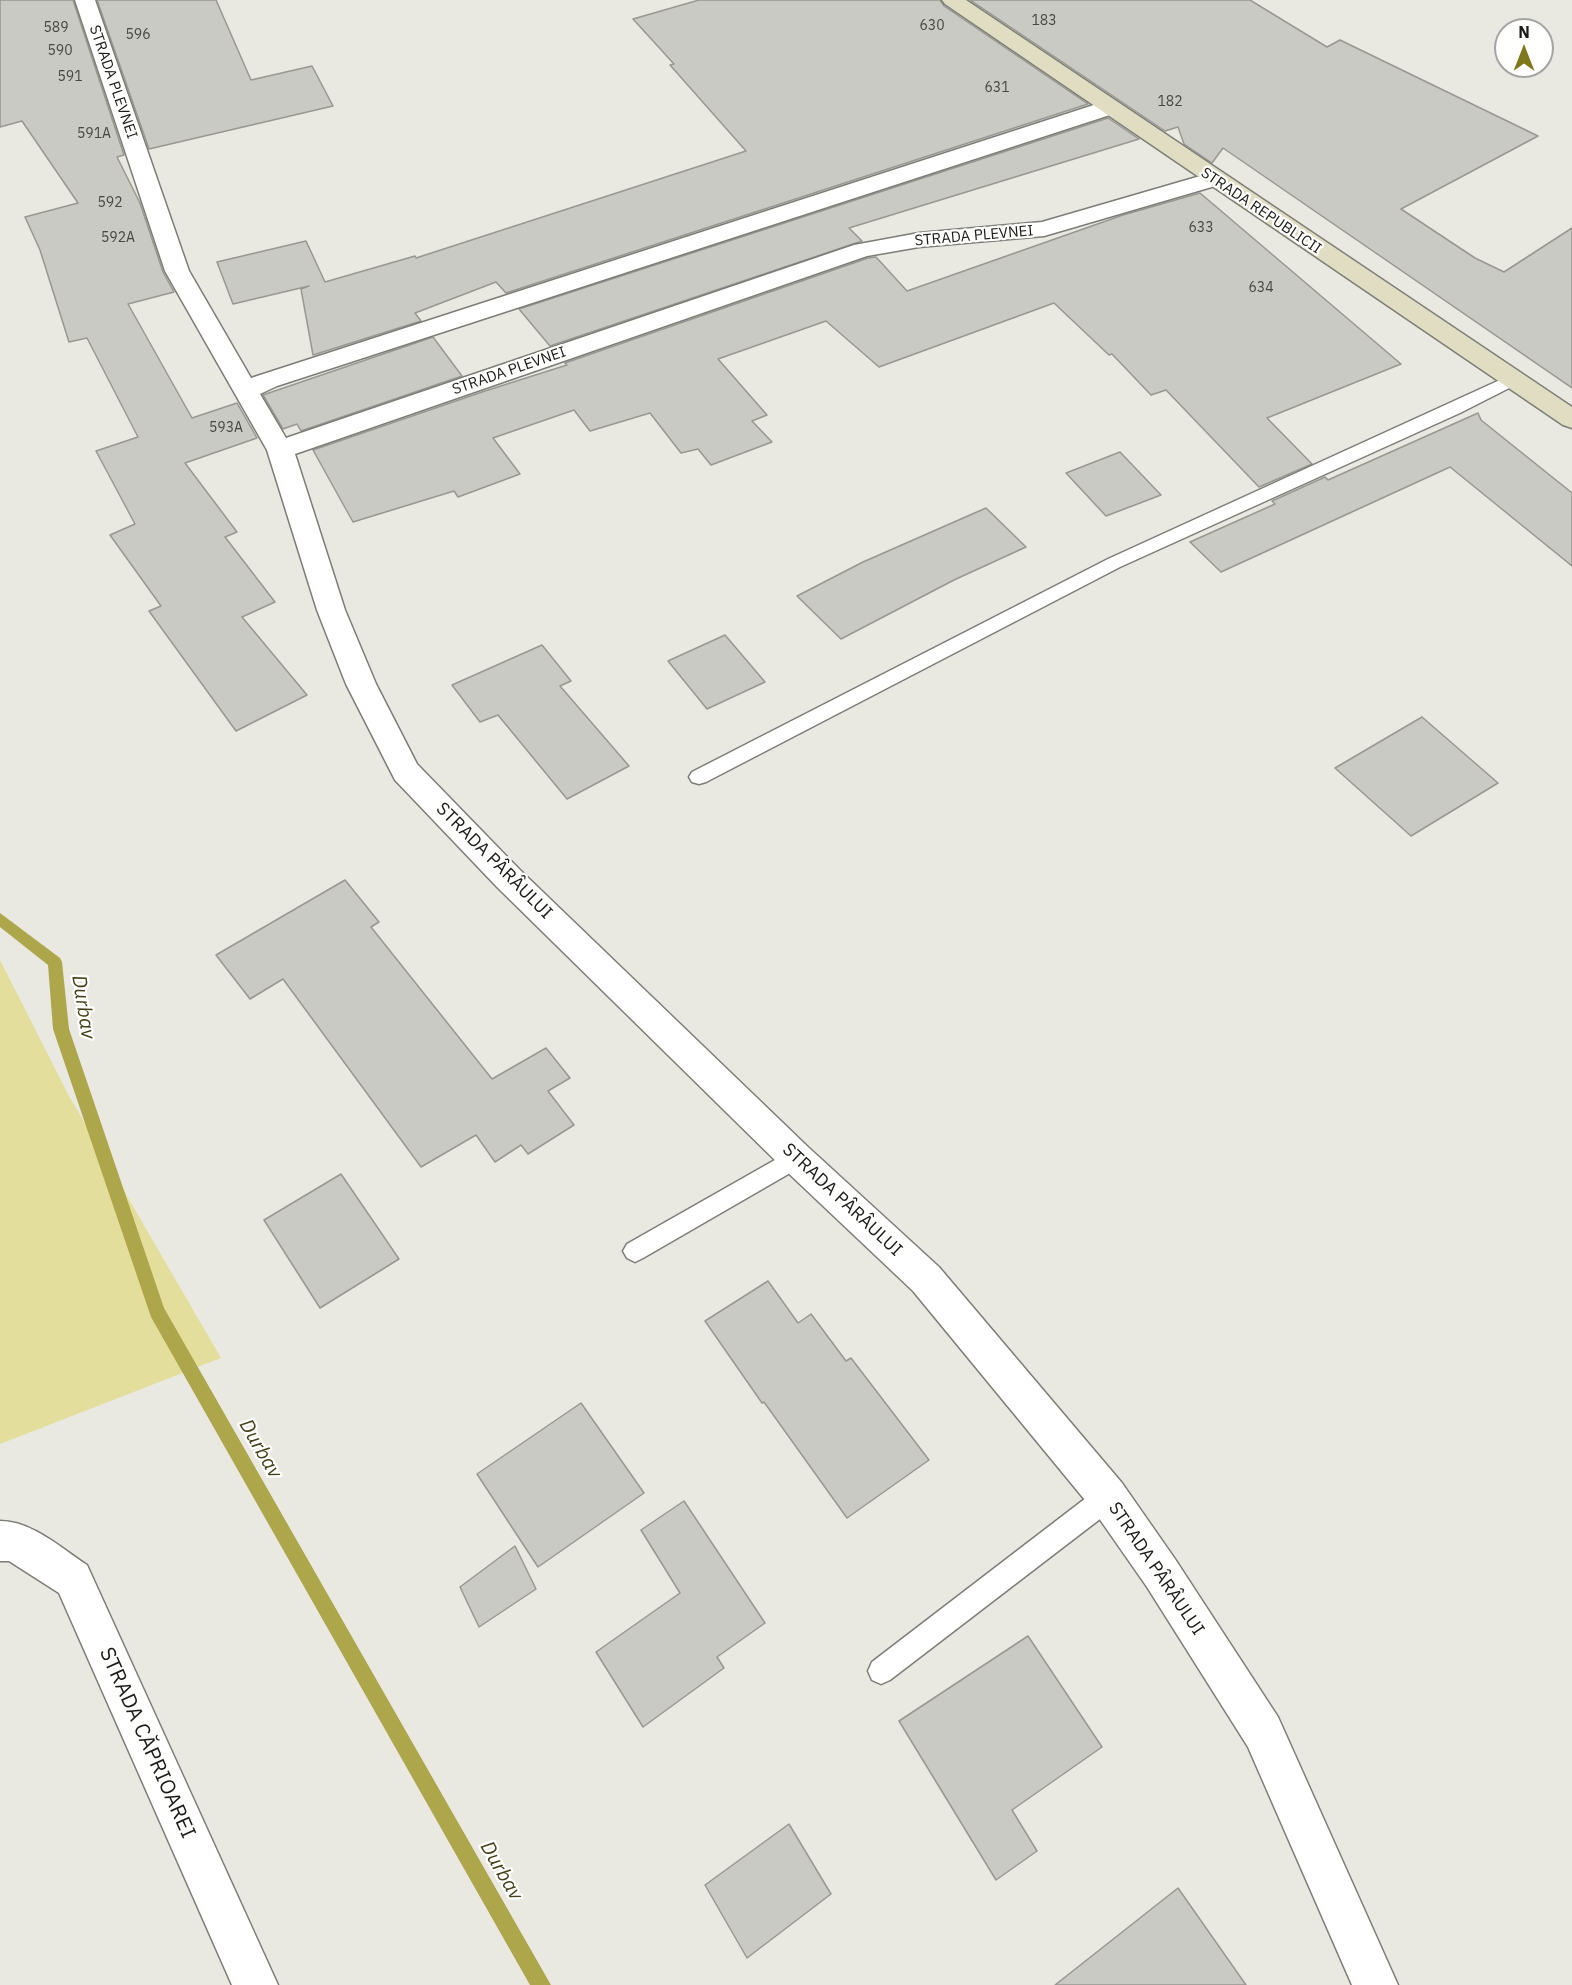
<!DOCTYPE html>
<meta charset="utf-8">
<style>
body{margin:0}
#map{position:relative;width:1572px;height:1985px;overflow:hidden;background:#e9e9e2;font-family:"IBM Plex Sans",sans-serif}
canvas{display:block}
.north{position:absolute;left:1494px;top:18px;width:60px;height:60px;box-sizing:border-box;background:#fffffe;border:2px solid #a4a4a2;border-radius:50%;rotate:0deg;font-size:16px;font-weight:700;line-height:24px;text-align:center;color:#1b1b18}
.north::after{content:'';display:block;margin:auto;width:21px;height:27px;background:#7f771b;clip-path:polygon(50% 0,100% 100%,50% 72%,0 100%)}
</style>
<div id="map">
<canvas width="1572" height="1985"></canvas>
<div class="north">N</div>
</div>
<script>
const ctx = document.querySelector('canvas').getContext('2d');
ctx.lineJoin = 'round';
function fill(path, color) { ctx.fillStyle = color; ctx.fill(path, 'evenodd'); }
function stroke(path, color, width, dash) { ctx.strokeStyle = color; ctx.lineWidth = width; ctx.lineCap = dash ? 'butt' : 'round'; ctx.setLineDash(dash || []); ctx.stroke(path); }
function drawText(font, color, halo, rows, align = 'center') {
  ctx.font = font + ' "IBM Plex Sans",sans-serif'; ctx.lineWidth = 4.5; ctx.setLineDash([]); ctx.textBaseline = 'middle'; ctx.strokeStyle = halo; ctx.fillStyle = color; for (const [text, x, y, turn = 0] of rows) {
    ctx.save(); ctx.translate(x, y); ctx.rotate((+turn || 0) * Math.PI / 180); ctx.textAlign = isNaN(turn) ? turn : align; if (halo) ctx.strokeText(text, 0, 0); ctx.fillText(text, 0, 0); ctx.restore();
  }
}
const green = new Path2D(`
 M0,960L69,1096L221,1358L0,1444Z`);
const stream = new Path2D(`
 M0,913L60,958L62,962L69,1029L164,1308L551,1985H530L151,1317L53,1029L48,965L0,927Z`);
const building = new Path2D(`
 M0,0H73L124,155L117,157L140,203L163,272L174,292L128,304L192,418L237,403L257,438L185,463L237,532L225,537L275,602L242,617L307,695L236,731L149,611L161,606L110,535L135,524L96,451L138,437L87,338L69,342L40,250L25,217L78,203L22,121L0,127Z
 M97,0H216L251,80L312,66L333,106L149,149Z
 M699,0H940L944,6L1088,104L506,293L496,282L415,313L421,321L313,355L301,289L309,286L233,304L217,262L306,241L325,282L415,256L416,258L746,151L670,65L674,64L633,19Z
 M970,0H1250L1327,47L1340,40L1538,136L1401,209L1475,258L1504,272L1572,228V388L1223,148L1212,163L1184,144L1178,127L1165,131Z
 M1108,118L1139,139L849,228L862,241L550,346L519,309Z
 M1200,193L1401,364L1267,418L1312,464L1259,487L1166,390L1151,395L1112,354L1109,355L1054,303L879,367L826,321L718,359L767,415L752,421L772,442L711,465L698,449L681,453L650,413L590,431L574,410L493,438L520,474L458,497L454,491L353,522L313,450L485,391L567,365L565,363L868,258L876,257L907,291L1123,215Z
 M433,337L462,376L301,431L297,424L283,429L263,395Z
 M1478,413L1481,420L1572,493V566L1450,467L1221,572L1190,542L1275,504L1272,501L1325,477L1328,480Z
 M1120,452L1161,495L1106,516L1066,473Z
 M986,508L1026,547L954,580L841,639L797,596L863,562Z
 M725,635L765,682L707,709L668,661Z
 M542,645L571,681L560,686L629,766L567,799L498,715L480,722L452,685Z
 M1422,717L1498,783L1411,836L1335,768Z
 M345,880L379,922L371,927L492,1079L546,1048L570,1078L548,1091L574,1125L528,1154L521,1145L495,1162L476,1135L421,1167L283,979L250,999L216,955Z
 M341,1174L399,1259L320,1308L264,1220Z
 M768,1281L798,1323L811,1314L846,1361L851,1358L929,1460L847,1518L764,1402L762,1403L705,1321Z
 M581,1403L644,1493L538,1567L477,1474Z
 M684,1501L765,1623L717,1657L724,1668L643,1727L596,1652L680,1593L641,1530Z
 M515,1546L536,1589L479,1627L460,1587Z
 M1028,1636L1102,1747L1012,1810L1037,1851L996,1880L899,1721Z
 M789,1824L831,1894L747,1958L705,1885Z
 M1178,1888L1246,1985H1055Z`);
const lane = new Path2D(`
 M1513,374L1519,375L1521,379L1519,383L1460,413L1120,567L706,782L699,784L692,782L689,777L692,772L1108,559Z
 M796,1148L804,1151L807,1158L804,1165L643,1258L635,1262L627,1258L623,1251L627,1244Z
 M1108,1485L1117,1488L1120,1497L1117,1506L890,1680L881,1684L872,1680L868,1671L872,1662L1099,1488Z`);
const street = new Path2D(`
 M75,0H95L189,271L251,378L1100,103L1108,101L1116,103L1119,108L1116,113L277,386L260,394L286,438L854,245L919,233L1042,222L1214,172L1222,174L1225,179L1222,184L1044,236L919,247L867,256L295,454L345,610L376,684L417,764L519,869L808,1147L939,1267L1122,1483L1175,1559L1278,1717L1398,1985H1352L1248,1747L1147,1587L1094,1511L913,1291L784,1169L497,887L395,780L346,684L317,610L267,450L165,271Z
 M0,1521C32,1521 61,1548 87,1565L278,1985H232L59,1593L9,1561H0Z`);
const secondary = new Path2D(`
 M942,0H966L1572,407V428L1563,425L945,4Z`);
const farNumbernames = [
 ["183",1044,21],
 ["630",932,26],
 ["589",56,28],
 ["596",138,35],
 ["590",60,51],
 ["591",70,77],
 ["631",997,88],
 ["182",1170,102],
 ["591A",94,134],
 ["592",110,203],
 ["633",1201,228],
 ["592A",118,238],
 ["634",1261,288],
 ["593A",226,428]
];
const farStreetnames = [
 ["STRADA PLEVNEI",113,82,71],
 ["STRADA REPUBLICII",1261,211,34],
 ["STRADA PLEVNEI",974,236,-5],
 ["STRADA PLEVNEI",509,371,-19]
];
const streetNames = [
 ["STRADA PÂRÂULUI",494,861,45],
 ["STRADA PÂRÂULUI",842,1200,43],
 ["STRADA PÂRÂULUI",1156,1569,56]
];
const waterNames = [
 ["Durbav",83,1007,81],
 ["Durbav",260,1449,60],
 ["Durbav",501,1871,60]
];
const nearStreetnames = [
 ["STRADA CĂPRIOAREI",147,1743,66]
];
fill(green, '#e3de9b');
fill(stream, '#aea64b');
fill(building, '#cacac4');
stroke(building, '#989891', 1.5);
stroke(lane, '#7d7d77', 3);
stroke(street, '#7d7d77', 3);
stroke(secondary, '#7d7d77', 3);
fill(lane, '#fff');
fill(street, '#fff');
fill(secondary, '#e0ddc3');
drawText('14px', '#474743', null, farNumbernames);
drawText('15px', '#1b1b18', '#fffffe', farStreetnames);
drawText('18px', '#1b1b18', '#fffffe', streetNames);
drawText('italic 20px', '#444019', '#fffffe', waterNames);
drawText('21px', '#1b1b18', '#fffffe', nearStreetnames);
</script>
